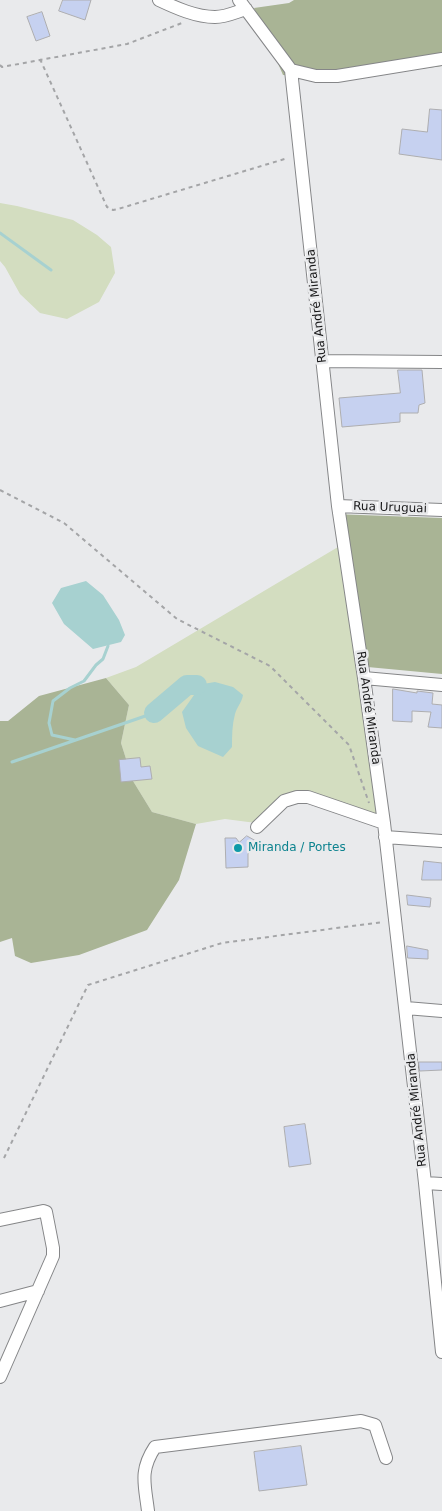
<!DOCTYPE html>
<meta charset="utf-8">
<style>
body{margin:0}
canvas{display:block;background:#e9eaec}
</style>
<canvas width="442" height="1511"></canvas>
<script>
const ctx = document.querySelector('canvas').getContext('2d');
ctx.lineJoin = 'round';
function fill(path, color) { ctx.fillStyle = color; ctx.fill(path, 'evenodd'); }
function stroke(path, color, width, dash) { ctx.strokeStyle = color; ctx.lineWidth = width; ctx.lineCap = dash ? 'butt' : 'round'; ctx.setLineDash(dash || []); ctx.stroke(path); }
function drawText(font, color, halo, rows, align = 'center') {
  ctx.font = font + ' "DejaVu Sans",sans-serif'; ctx.lineWidth = 5; ctx.setLineDash([]); ctx.textBaseline = 'middle'; ctx.strokeStyle = halo; ctx.fillStyle = color; for (const [text, x, y, turn = 0] of rows) {
    ctx.save(); ctx.translate(x, y); ctx.rotate((+turn || 0) * Math.PI / 180); ctx.textAlign = isNaN(turn) ? turn : align; if (halo) ctx.strokeText(text, 0, 0); ctx.fillText(text, 0, 0); ctx.restore();
  }
}
const green = new Path2D(`
 M0,203L17,206L73,220L97,235L111,247L115,273L99,302L67,319L40,313L20,294L5,267L0,261Z
 M338,547L379,818L282,796L256,823L225,819L196,824L152,812L133,781L121,743L129,705L106,678L136,667Z`);
const forest = new Path2D(`
 M294,0H442V66L338,80L283,75L254,8L289,3Z
 M333,514L442,518V674L357,666Z
 M106,678L129,705L121,743L133,781L152,812L196,824L179,880L147,930L79,955L31,963L15,956L12,938L0,942V721H8L39,696Z`);
const water = new Path2D(`
 M86,581L103,595L119,620L125,635L121,642L93,649L64,624L52,603L61,588Z
 M215,682L233,687L243,695C242,702 237,707 235,714C232,725 232,736 232,747L223,757L198,746L186,728L182,712L199,688L197,685Z`);
const stream = new Path2D(`
 M0,233L51,270
 M75,740L52,735L49,723L53,701L70,688L84,681L96,665L103,659L108,646
 M12,762L154,713`);
const river = new Path2D(`
 M154,713L187,685H197`);
const building = new Path2D(`
 M63,0H91L85,20L59,11Z
 M42,12L50,36L36,41L27,17Z
 M430,109L442,110V160L399,154L402,129L427,132Z
 M398,370H422L425,403L419,405L418,413H400V422L342,427L339,398L400,393Z
 M393,689L417,693V691L433,693L432,704L442,705V728L428,727L431,712L412,711V722L393,721Z
 M140,758L141,767L150,766L152,779L121,782L119,760Z
 M247,836L256,841L248,854V867L226,868L225,838H236L239,842Z
 M424,861L442,863V880H422Z
 M407,895L431,898L430,907L408,905Z
 M407,946L428,950V959L408,958Z
 M419,1062H442V1070L420,1071Z
 M305,1124L311,1164L289,1167L284,1127Z
 M301,1446L307,1485L259,1491L254,1452Z`);
const path = new Path2D(`
 M40,59L107,207L113,210L118,209L288,158
 M0,65L2,67L127,44L182,23
 M0,490L64,523L177,619L270,666L349,745L369,803
 M4,1158L88,985L222,943L383,922`);
const minor = new Path2D(`
 M159,0C176,8 196,17 215,17C226,17 236,12 246,9
 M239,0L291,70
 M291,70L338,506L364,678L384,823L425,1183L442,1352
 M291,70L316,76H337L442,59
 M323,361L442,362
 M338,506L442,510
 M364,678L442,685
 M257,827L284,801L297,797H308L384,823
 M385,837L442,841
 M406,1008L442,1011
 M425,1183L442,1184
 M0,1220L43,1211L46,1212L53,1248V1256L0,1377
 M0,1301L38,1291
 M148,1511C145,1485 139,1471 155,1447L361,1421L375,1425L386,1458`);
const markers = [
 [238,848,5,"#0f9aa8"]
];
const streetNames = [
 ["Rua André Miranda",317,306,-96],
 ["Rua Uruguai",390,508,2],
 ["Rua André Miranda",368,708,82],
 ["Rua André Miranda",417,1110,-96]
];
const cultureNames = [
 ["Miranda / Portes",248,848]
];
fill(green, '#d3ddc0');
fill(forest, '#a9b495');
fill(water, '#a7d1d0');
stroke(stream, '#a7d1d0', 3);
stroke(river, '#a7d1d0', 20);
fill(building, '#c6d1f0');
stroke(building, '#aeaeb0', 1);
stroke(minor, '#858688', 14);
stroke(path, '#a4a5a7', 2, [4, 4]);
stroke(minor, '#fff', 12);
for (const [x, y, r, color] of markers) { const dot = new Path2D(); dot.arc(x, y, r, 0, 2 * Math.PI); ctx.fillStyle = color; ctx.fill(dot); stroke(dot, '#e9eaec', 2); }
drawText('12px', '#181819', '#e9eaec', streetNames);
drawText('12px', '#0d838f', '#e9eaec', cultureNames, 'left');
</script>
